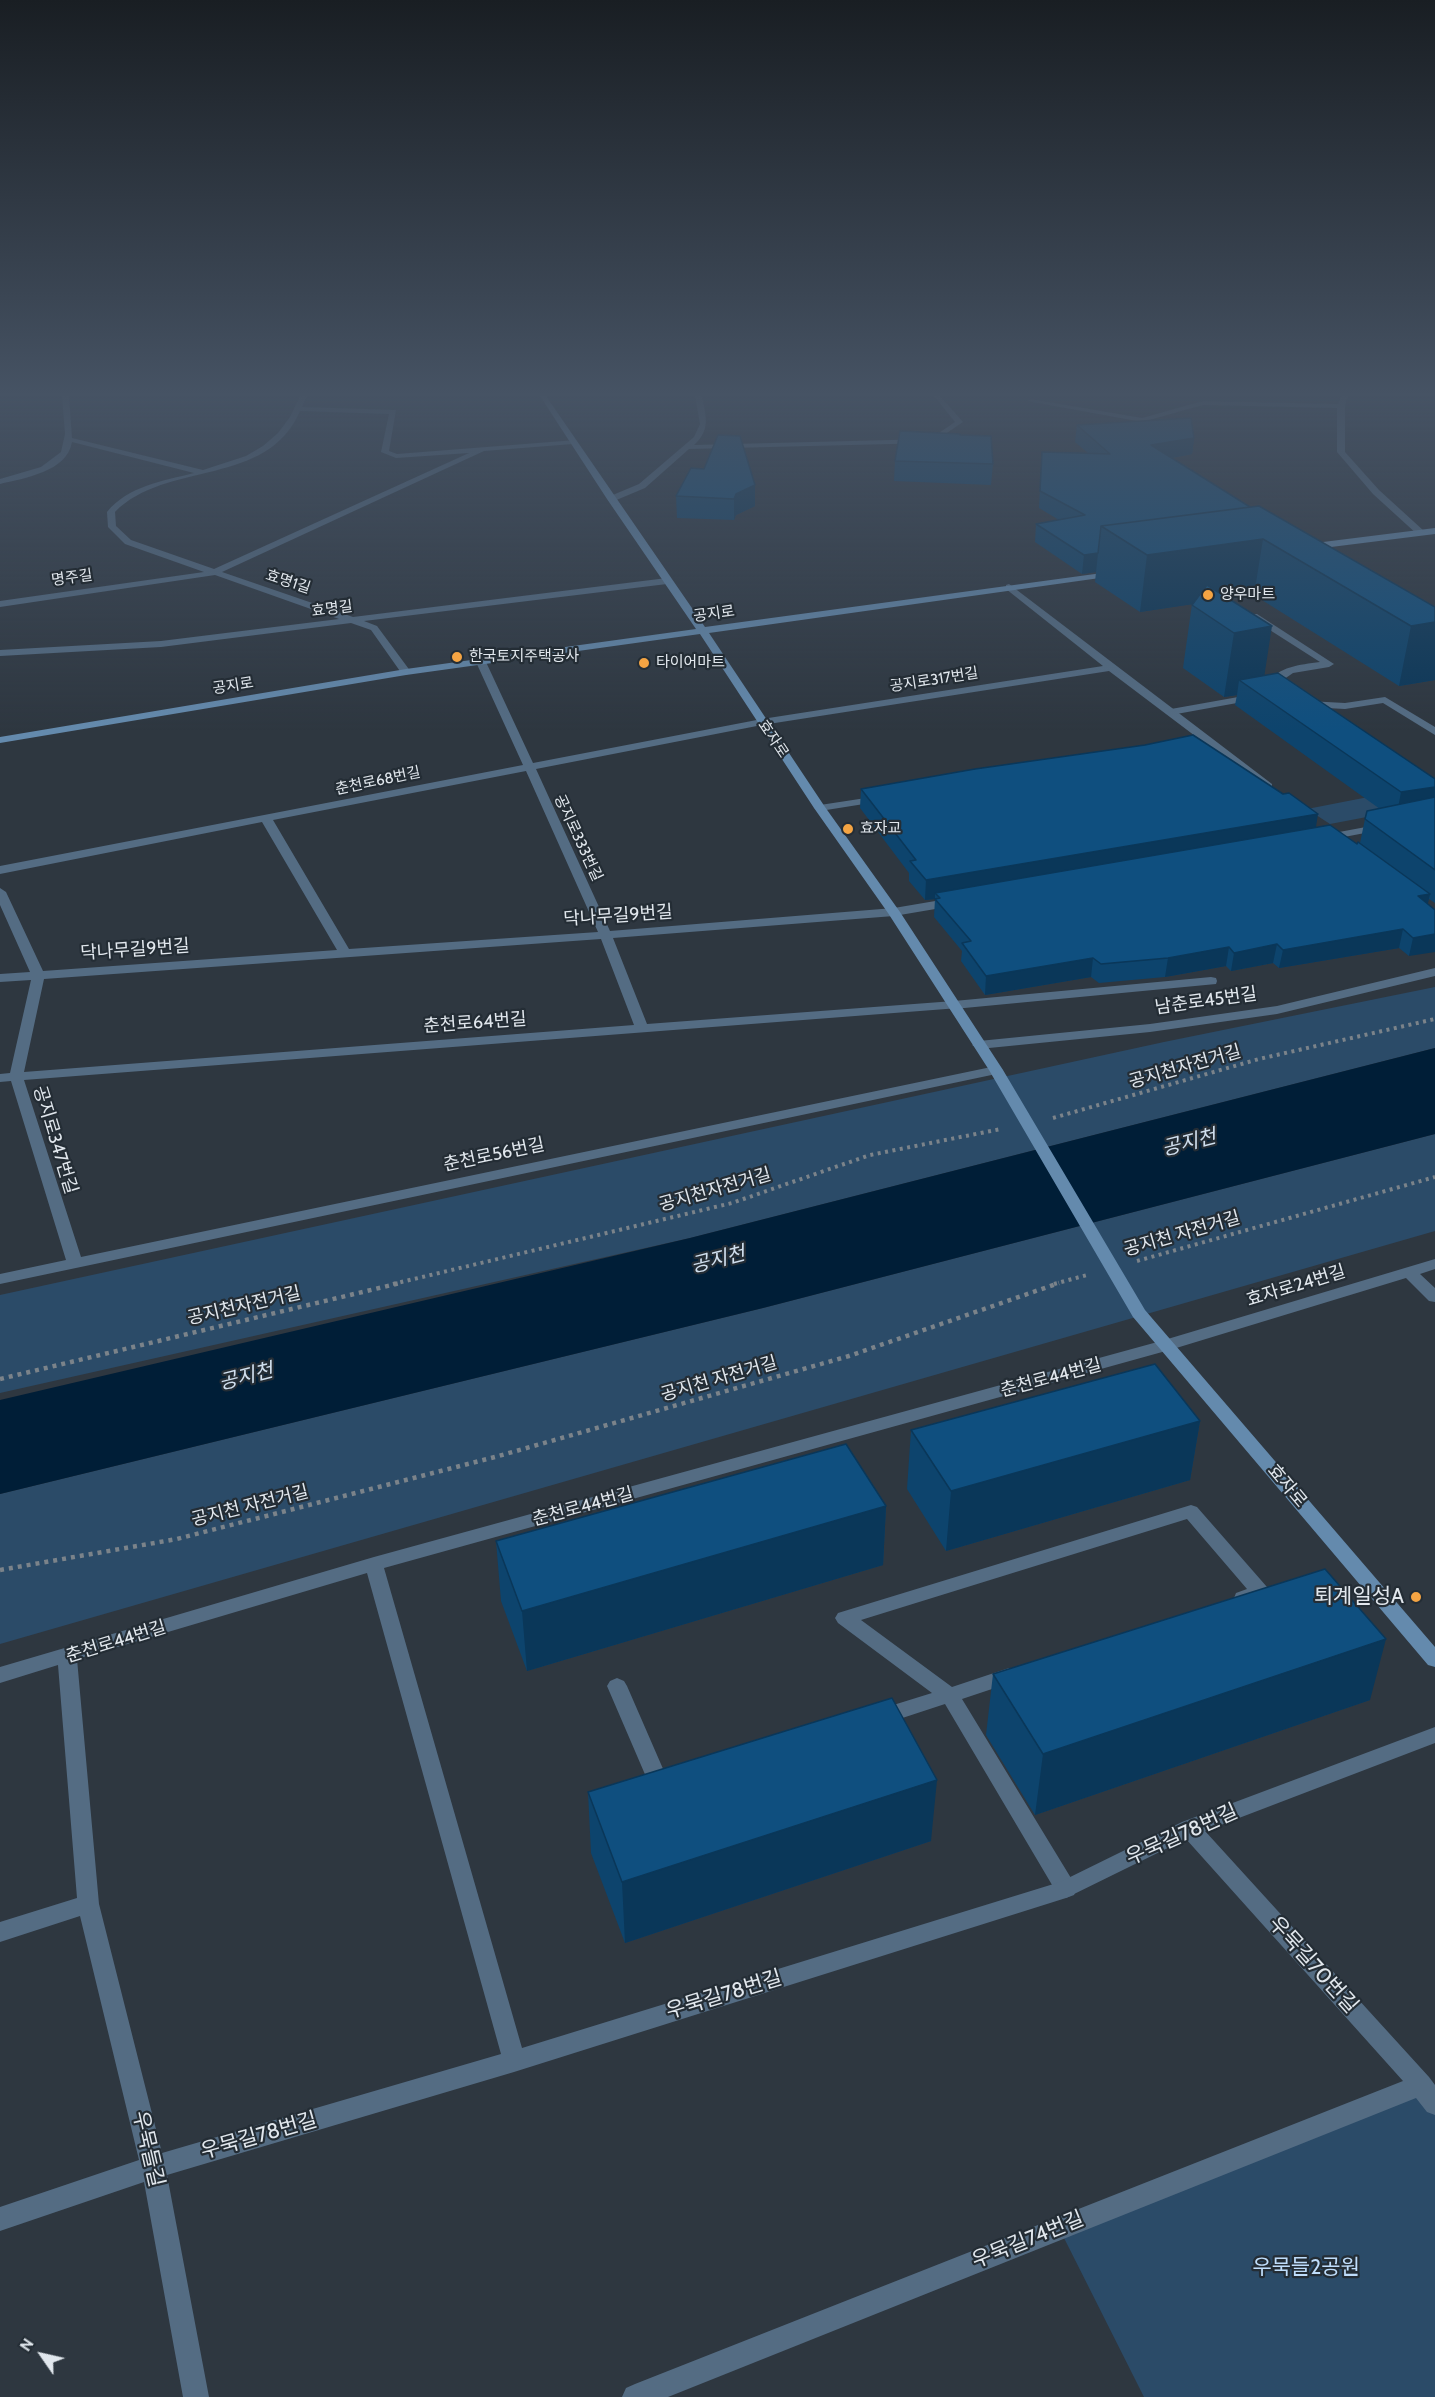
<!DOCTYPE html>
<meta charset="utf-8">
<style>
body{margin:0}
#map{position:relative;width:1435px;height:2397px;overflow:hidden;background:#2e3740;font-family:Cabin,sans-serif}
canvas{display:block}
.north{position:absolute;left:12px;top:2325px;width:60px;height:60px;-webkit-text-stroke:4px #242d35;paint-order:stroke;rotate:304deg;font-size:16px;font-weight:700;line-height:24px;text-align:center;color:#e1e7ed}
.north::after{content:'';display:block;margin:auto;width:21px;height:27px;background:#e1e7ed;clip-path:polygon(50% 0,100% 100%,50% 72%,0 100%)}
</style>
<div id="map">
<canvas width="1435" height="2397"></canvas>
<div class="north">N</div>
</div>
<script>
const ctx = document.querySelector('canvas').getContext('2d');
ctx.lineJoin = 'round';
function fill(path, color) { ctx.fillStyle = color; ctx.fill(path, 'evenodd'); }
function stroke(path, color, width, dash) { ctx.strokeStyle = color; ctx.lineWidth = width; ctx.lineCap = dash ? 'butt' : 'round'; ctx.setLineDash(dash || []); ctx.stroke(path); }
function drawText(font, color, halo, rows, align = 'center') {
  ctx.font = font + ' Cabin,"Noto Sans KR",sans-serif'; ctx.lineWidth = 4.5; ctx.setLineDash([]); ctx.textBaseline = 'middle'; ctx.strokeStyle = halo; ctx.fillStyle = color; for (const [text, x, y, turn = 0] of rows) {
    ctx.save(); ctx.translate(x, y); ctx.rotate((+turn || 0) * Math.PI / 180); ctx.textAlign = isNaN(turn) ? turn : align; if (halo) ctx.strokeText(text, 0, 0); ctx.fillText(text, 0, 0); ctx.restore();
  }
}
const green = new Path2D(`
 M1435,784V804L1330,824L1307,809Z
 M1435,987V1048L690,1238L0,1393V1295L1164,1042Z
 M1435,1134V1231L0,1644V1494L763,1308Z
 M1421,2085L1435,2104V2397H1144L1059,2228Z`);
const water = new Path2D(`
 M1435,1048V1134L763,1308L0,1494V1400L690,1238Z`);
const pathFar1 = new Path2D(`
 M1053,1118L1259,1059L1435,1019
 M1137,1261L1435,1177
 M393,1284L732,1203L870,1155L1001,1129
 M1054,1284L1087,1275`);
const path = new Path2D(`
 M0,1379L400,1283
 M0,1570L177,1539L495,1457L849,1356L1059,1283`);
const lane = new Path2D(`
 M1251,614H1257L1334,664L1329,667L1293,673L1277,684L1280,690L1279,692H1271L1267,684C1279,666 1299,665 1320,662L1251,618Z
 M1255,694L1259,695V699L1171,715L1166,712L1171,709Z
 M1385,697L1435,727V735L1383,703L1345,709L1308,707L1303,704L1308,701L1345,703Z
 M1211,977L1216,978L1217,981L1216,984L954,1009L947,1005L954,1001Z
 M1191,1505L1197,1507L1267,1587L1269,1592L1267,1597L1243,1605L1236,1603L1234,1598L1236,1593L1247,1589L1187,1519L861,1620L952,1687L1009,1668L1016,1671L1019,1676L1016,1681L962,1699L1074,1883L1077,1889L1074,1895L1066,1898L1058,1895L945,1704L881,1725L874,1723L871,1717L874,1711L932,1693L838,1623L835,1618L838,1613Z
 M617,1678L624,1681L627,1686L667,1778L673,1785L670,1791L660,1794L653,1792L650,1786L607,1686L610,1681Z`);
const street = new Path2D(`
 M62,396H69L72,438L203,470L246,456L263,446L278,433L290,417L300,396H307L302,407L396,410L389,451L397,454L576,440V444H573L484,451L222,572L353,617L667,578L672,581L667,584L364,621L377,626L411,672L406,675L402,674L371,630L351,623L161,647L0,656V650L161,641L339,619L215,575L0,607V601L204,572L125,544L108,527L107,512C128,486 163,481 194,473L72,442C67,472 24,478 0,484V479L41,467L61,452L65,434ZM300,411L389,414L381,452L396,458L469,453L214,569L131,540L116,526L115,512C166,460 267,488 300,411Z
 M695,396H702C706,416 711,430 694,445L930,439L955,422L934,396H940L963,422L932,443L689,449L645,488L614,501H608V497L639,484L694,437L700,424Z
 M1341,396H1348L1345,406V452L1379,490L1424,531V535H1418L1373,494L1337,452V408L1203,405L1142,422L1027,401L1031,399L1142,418L1203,401L1338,404Z
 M1009,584L1272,784V788H1264L1109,671L762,725L536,769L610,931L894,908L953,898L959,902L953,906L894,916L613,938L647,1024L954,1001L959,1002L961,1005L959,1008L24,1080L81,1257L996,1066L1003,1070L1001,1073L0,1284V1274L66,1260L11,1081L0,1082V1074L10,1073L31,980L0,982V974L30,972L0,905V888L6,892L43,971L337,950L262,822L0,874V866L523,765L476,662L481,659L486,662L533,763L762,719L1103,666L1006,589V585ZM526,771L598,932L349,949L273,820ZM601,939L634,1025L24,1072L44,979Z
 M879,796L883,797V801L820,811L814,808L820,805Z
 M1382,824L1386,825V829L1323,841L1317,838L1323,835Z
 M1435,968V976L1277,1014L1150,1032L979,1049L972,1045L979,1041L1150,1024L1277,1006Z
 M1435,1259V1269L1420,1274L1435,1288V1302L1429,1301L1406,1278L1173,1349L384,1568L522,2048L1060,1882L1182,1822L1435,1727V1743L1205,1831L1429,2077L1435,2085V2115L1427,2112L1416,2098L668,2397H622L626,2388L635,2384L1403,2081L1186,1839L1066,1898L514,2072L167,2175L209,2397H183L144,2182L0,2231V2207L139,2160L80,1916L0,1942V1922L77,1898L58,1665L0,1683V1667L374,1557L1161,1341ZM367,1573L501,2054L162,2153L99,1904L77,1659Z`);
const secondary = new Path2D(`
 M540,396H546L705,627L1117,571L1118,573L1114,576L709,633L825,807L900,912L1003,1070L1145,1310L1435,1647V1667L1428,1665L1133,1317L989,1070L888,913L814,808L700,634L406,675L0,743V737L406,669L696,629L607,499Z
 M1435,528V534L1307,550L1303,547L1307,544Z`);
const wall = new Path2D(`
 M1077,425L1194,438L1192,454L1172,458L1250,507L1435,607V680L1399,686L1254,595L1229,599L1264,676L1435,779V903L1429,899L1409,956L1399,948L1279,968L1273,963L1231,971L1226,966L1165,977L1099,983L1091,977L985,995L961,961L962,951L934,917L935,899L925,900L909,881V873L860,808L861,789L1316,827L1357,844L1360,843L1365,819L1380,809L1235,705L1237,695L1224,697L1183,668L1192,604L1140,612L1095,582L1096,572L1082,574L1035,542L1036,524L1059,520L1039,508L1042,452L1088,453L1075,442Z
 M960,435L993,464L991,485L894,481L895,461Z
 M755,485V506L736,515L734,520L677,518L676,496Z
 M1200,1421L1190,1480L946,1551L907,1489L911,1430Z
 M886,1506L883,1565L527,1671L501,1601L496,1541Z
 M993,1674L1370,1700L1035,1815L986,1735Z
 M588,1792L931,1841L625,1943L591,1853Z`);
const shadedWall = new Path2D(`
 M1194,438L1192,454L1149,462L1151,445Z
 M755,485V506L736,515L734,520V499L736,494Z
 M1263,539L1254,595L1140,612L1147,555Z
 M1098,553L1096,572L1082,574L1084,555Z
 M1435,622V680L1399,686L1411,626Z
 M1272,626L1262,691L1239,680L1237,695L1224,697L1234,633Z
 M1435,787V814L1396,819L1401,792Z
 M1318,814L1315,833L935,893V899L925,900L926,880Z
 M1430,894L1426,912L1418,896Z
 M1403,929L1399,948L1279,968L1283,950Z
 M1435,934V952L1409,956L1413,938Z
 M1277,944L1273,963L1231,971L1234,953Z
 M1229,947L1226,966L1165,977L1168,958Z
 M1093,958L1091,977L985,995L986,976Z
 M1200,1421L1190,1480L946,1551L951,1491Z
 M886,1506L883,1565L527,1671L522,1611Z
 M1386,1639L1370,1700L1035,1815L1043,1754Z
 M937,1780L931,1841L625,1943L622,1882Z`);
const building = new Path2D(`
 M1191,418L1194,438L1151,445L1250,507L1101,526L1098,553L1084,555L1036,524L1085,515L1040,491L1042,452L1110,454L1077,425Z
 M900,431L960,434V435L991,436L993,464L895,461Z
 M718,435L740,436L755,485L736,494L734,499L676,496L691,468L704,469Z
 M1259,506L1435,607V622L1411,626L1263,539L1147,555L1101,526Z
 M1207,585L1272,626L1234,633L1192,605Z
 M1278,673L1435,779V787L1401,792L1239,680Z
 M1193,735L1283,794L1289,793L1318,814L926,880L910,861L916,860L861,789L975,769L1145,745Z
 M1435,797V870L1365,819L1367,811Z
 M1330,825L1357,844L1358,842L1430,894L1418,896L1435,910V934L1413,938L1403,929L1283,950L1277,944L1234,953L1229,947L1168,958L1101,964L1093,958L986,976L962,943L971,941L935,899L940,898L935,893Z
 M1155,1364L1200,1421L951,1491L911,1430Z
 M846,1444L886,1506L522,1611L496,1541Z
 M1325,1569L1386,1639L1043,1754L993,1674Z
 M892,1698L937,1780L622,1882L588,1792Z`);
const markers = [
 [1208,595,6,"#f4a443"],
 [457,657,6,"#f4a443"],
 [644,663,6,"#f4a443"],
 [848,829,6,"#f4a443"],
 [1416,1597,6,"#f4a443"]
];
const farStreetnames = [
 ["명주길",72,578,-8],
 ["효명1길",288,582,18],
 ["효명길",332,609,-7],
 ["공지로",714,614,-8],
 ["공지로317번길",934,680,-9],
 ["공지로",233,686,-9],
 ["효자로",773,739,56],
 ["춘천로68번길",378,781,-12],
 ["공지로333번길",578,838,65]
];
const farPoinames = [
 ["양우마트",1220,595],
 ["한국토지주택공사",469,657],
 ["타이어마트",656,663],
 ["효자교",860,829]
];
const streetNames = [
 ["닥나무길9번길",618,916,-4],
 ["닥나무길9번길",135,950,-4],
 ["남춘로45번길",1206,1001,-8],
 ["춘천로64번길",475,1023,-4],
 ["공지천자전거길",1185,1067,-16],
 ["공지로347번길",55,1140,73],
 ["춘천로56번길",494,1155,-12],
 ["공지천자전거길",715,1190,-16],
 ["공지천 자전거길",1182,1234,-16],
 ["효자로24번길",1296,1286,-17],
 ["공지천자전거길",244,1306,-13],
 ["춘천로44번길",1051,1378,-15],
 ["공지천 자전거길",719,1379,-16],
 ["효자로",1287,1486,50],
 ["공지천 자전거길",250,1506,-14],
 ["춘천로44번길",583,1507,-15],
 ["춘천로44번길",116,1642,-17]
];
const waterNames = [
 ["공지천",1189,1143,-14],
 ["공지천",718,1260,-14],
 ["공지천",246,1377,-14]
];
const nearPoinames = [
 ["퇴계일성A",1404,1597]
];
const nearStreetnames = [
 ["우묵길78번길",1182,1835,-24],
 ["우묵길70번길",1313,1965,48],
 ["우묵길78번길",724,1995,-17],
 ["우묵길78번길",259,2136,-16],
 ["우묵들길",148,2149,77],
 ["우묵길74번길",1028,2240,-22]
];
const nearParknames = [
 ["우묵들2공원",1306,2268]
];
fill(green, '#2b4b68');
fill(water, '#001e37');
stroke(pathFar1, '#7b838a', 4, [3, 4.5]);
stroke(path, '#7b838a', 4.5, [4, 5]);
fill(lane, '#546c83');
fill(street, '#546c83');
fill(secondary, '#648aad');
fill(wall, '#0d446d');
fill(shadedWall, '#0a3759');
fill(building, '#0f4f7f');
stroke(building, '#0a3759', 1.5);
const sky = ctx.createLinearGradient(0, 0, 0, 731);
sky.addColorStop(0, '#191e23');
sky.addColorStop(0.54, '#465364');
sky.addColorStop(1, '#46536400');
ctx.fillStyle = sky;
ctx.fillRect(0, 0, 1435, 731);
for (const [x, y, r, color] of markers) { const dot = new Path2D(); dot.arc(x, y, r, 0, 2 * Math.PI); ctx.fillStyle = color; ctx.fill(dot); stroke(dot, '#242d35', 2); }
drawText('15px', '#e1e7ed', '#242d35', farStreetnames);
drawText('15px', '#e1e7ed', '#242d35', farPoinames, 'left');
drawText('18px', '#e1e7ed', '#242d35', streetNames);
drawText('italic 20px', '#d1e0ef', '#242d35', waterNames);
drawText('21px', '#e1e7ed', '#242d35', nearPoinames, 'right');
drawText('21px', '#e1e7ed', '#242d35', nearStreetnames);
drawText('21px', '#bfddfb', '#242d35', nearParknames);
</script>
